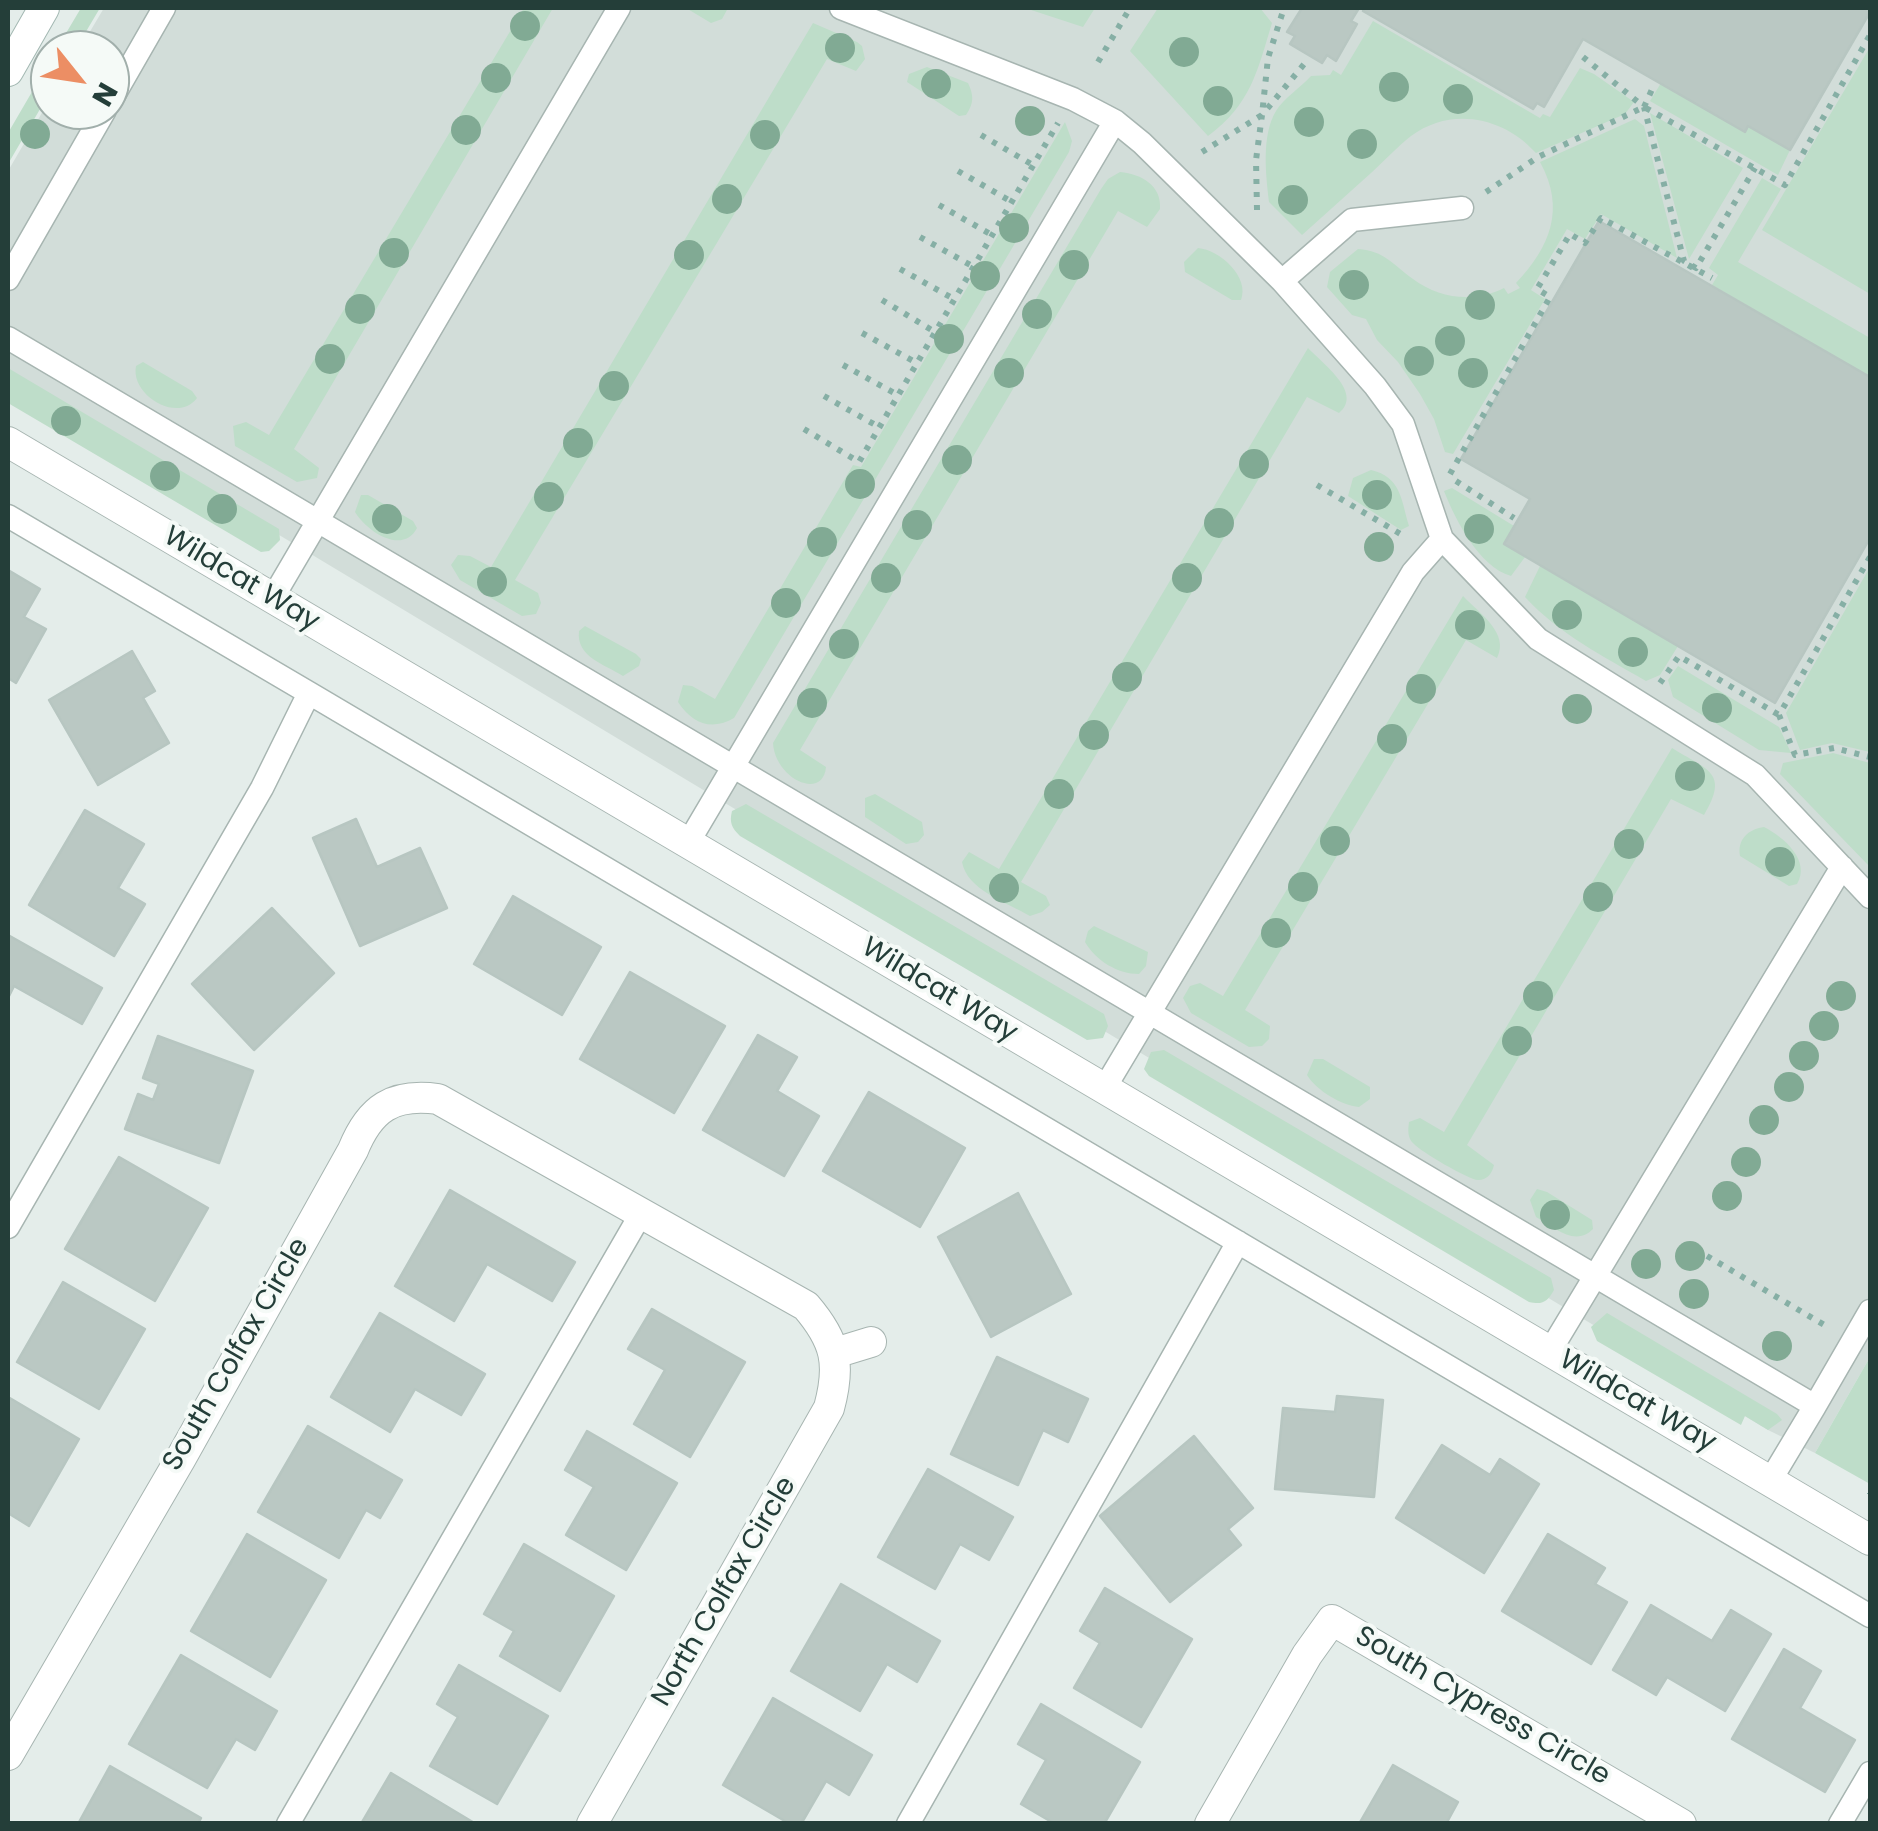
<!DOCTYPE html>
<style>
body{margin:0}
#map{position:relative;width:1878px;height:1831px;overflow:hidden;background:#e4edea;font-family:Poppins,sans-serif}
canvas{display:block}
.frame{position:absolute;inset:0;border:10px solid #243e39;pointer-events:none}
.north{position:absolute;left:30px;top:30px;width:100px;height:100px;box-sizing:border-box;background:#f5faf7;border:2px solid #a1afab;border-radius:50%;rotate:120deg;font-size:28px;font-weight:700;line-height:40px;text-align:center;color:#243e39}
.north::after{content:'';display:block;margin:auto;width:35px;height:45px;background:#ec8e64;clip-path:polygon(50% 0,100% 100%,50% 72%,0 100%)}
</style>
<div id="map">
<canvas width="1878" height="1831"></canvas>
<div class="frame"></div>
<div class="north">N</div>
</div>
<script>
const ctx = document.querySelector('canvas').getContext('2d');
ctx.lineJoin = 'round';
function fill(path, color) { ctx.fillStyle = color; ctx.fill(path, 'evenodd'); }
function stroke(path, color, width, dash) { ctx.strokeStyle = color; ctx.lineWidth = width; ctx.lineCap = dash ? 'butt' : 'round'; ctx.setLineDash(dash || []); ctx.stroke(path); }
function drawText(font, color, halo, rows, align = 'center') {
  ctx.font = font + ' Poppins,sans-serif'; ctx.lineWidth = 8; ctx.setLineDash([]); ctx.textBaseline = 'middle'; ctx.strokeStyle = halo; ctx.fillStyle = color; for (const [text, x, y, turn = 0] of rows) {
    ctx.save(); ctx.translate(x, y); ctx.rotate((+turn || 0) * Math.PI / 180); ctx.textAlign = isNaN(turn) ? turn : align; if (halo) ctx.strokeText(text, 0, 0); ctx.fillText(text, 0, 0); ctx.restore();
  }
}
const built = new Path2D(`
 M104,8H1870V1357L1815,1453L1768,1430L8,372V171L50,99V110H110V50H79Z`);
const green = new Path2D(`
 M81,8H100L75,50H56Z
 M524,8H553L294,449L319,468L317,478L297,482L235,446L233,426L246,422L269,435Z
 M686,8H728L722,19L711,23Z
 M1025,8H1095L1083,27Z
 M1158,8H1260L1272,23C1257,72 1251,104 1208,136L1130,51Z
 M1373,21L1540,118L1543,114L1550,117L1580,68L1594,74L1634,102L1625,114L1536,153C1504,117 1451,106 1411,136C1397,147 1384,161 1371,173C1348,194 1325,214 1302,235L1269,202C1266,175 1261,136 1276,111C1283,99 1301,87 1311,76L1330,75L1333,70L1341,75Z
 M813,23L857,42L862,46L865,59L856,71L827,59L515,580L538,593L541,603L536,614L522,616L460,580L451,565L458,555L470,556L491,567Z
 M1870,47V294L1762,230Z
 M50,61V92L8,164V133Z
 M927,67L968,83C974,96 974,103 966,115L959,116L907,82L909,74Z
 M1661,83L1744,131L1748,126L1790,150L1778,175L1650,101Z
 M1650,113L1743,168L1689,259Z
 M1635,119L1644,126L1677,258L1601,214L1585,239L1567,229L1531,290L1545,299L1453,454L1445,452L1434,419L1420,394L1398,362L1377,340L1366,319L1352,315L1327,287L1330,272L1358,249C1385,251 1392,264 1413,279C1440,299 1474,303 1504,288L1508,294L1520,288L1516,283C1550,247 1566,209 1540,162Z
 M1065,122L1072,141L1069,152L734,718C711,731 693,724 678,702L683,685L692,686L715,699L853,465L861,467Z
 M1120,172C1142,174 1162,186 1160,209L1147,227L1118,211L800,750L826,767C823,801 775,779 773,743L1101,189L1108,179Z
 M1762,178L1781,189L1738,262L1870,338V377L1712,285L1718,275L1709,268Z
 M1198,248C1220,250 1250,277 1241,300H1232L1185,272L1184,262Z
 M1308,348C1322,363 1364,393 1339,413L1307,397L1021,882L1046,896L1050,905L1042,912L1030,916C1006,902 967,890 962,862L969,852L999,869Z
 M143,362L192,391L197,398C178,424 130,395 136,366Z
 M8,368L279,529L280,540L269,551L261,552L8,403Z
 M1371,470C1401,477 1401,499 1409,526L1401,530L1348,496L1353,478Z
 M1452,488L1514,526L1504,544L1525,557L1511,576C1479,567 1455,519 1444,491Z
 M361,495H368L413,521L417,528C403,555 367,532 355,512Z
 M1540,566L1678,646L1660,675L1646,681C1603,656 1559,634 1525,597Z
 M1870,567V752L1832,743L1800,750L1786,713Z
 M1463,596C1479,613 1510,633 1497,658L1466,640L1245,1010L1270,1026L1269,1039L1262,1046L1249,1047L1191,1013L1183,998L1190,986L1200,983L1223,996Z
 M585,626L636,654L641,659L639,666L623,676C604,664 576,657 579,631Z
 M1678,666L1779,727L1791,753L1759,750L1673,697L1668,680Z
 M1672,748C1707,770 1730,772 1704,815L1671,799L1467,1145L1494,1165C1492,1173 1488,1180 1478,1180C1469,1180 1420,1151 1414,1144C1407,1138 1408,1130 1409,1122L1420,1118L1444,1132Z
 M1833,753L1870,763V816L1868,820L1870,867L1780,774L1783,763Z
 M875,794L922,822L924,835L918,842L906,844L865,817V798Z
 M746,804L1104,1014L1108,1026L1103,1038L1087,1040L740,836C732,828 729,823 732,811Z
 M1764,827C1784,837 1811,861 1797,884L1789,886L1740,856C1737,840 1748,829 1764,827Z
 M1094,926L1148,952L1146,966L1139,974C1118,974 1096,961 1085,942L1088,931Z
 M1164,1050L1551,1278L1554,1290C1547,1302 1543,1305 1529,1302L1149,1076L1144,1069L1151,1052Z
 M1314,1059H1323L1370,1087V1099L1359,1107C1341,1105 1317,1091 1307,1075Z
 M1537,1189L1547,1192L1592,1220L1593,1229C1575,1247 1555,1228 1536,1217L1530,1200Z
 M1607,1313L1777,1414L1782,1420L1768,1430L1745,1416L1741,1425L1597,1341L1591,1327Z
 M1870,1357V1484L1815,1453Z`);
const building = new Path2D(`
 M1302,8H1359L1351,21L1357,24L1336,61L1327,55L1322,63L1290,44L1295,36L1287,32Z
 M1365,8H1870V12L1790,150L1748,126L1745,132L1583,39L1544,107L1537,103L1533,109L1363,11Z
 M1599,221L1870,377V538L1775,703L1504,544L1530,499L1461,459Z
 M8,570L40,589L24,617L46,629L16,683L8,678Z
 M132,651L155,691L143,698L169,743L98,785L49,700Z
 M85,810L144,844L118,888L145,904L114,956L29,905Z
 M356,819L377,867L420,848L447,908L360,946L313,838Z
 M513,896L601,947L562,1015L474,964Z
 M272,908L334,973L254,1050L192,984Z
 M8,935L102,988L82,1024L14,986L8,998Z
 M630,972L725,1026L674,1113L580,1059Z
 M758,1035L797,1057L777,1091L819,1116L784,1176L703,1130Z
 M158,1036L253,1071L219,1163L125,1129L138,1094L153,1100L159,1084L143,1078Z
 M869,1092L965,1148L920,1227L823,1171Z
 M119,1157L208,1208L155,1301L65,1249Z
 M450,1190L575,1262L552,1301L487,1264L454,1321L395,1286Z
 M1018,1193L1071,1294L991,1337L938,1237Z
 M63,1282L145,1329L99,1409L17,1362Z
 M652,1309L745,1362L690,1457L634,1424L665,1370L628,1349Z
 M380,1313L485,1374L461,1415L415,1389L390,1432L331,1397Z
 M997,1357L1088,1399L1068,1442L1043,1430L1018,1485L951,1454Z
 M1337,1396L1383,1400L1374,1497L1275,1489L1283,1408L1335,1412Z
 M8,1397L79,1439L29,1526L8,1513Z
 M308,1426L402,1480L380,1518L366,1510L339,1558L258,1512Z
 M587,1431L677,1483L626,1570L566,1535L594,1487L565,1470Z
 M1194,1436L1253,1508L1228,1529L1241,1545L1170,1602L1100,1516Z
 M1442,1445L1490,1475L1500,1459L1539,1484L1484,1573L1396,1518Z
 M928,1469L1013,1517L989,1560L960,1544L935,1589L878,1557Z
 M247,1534L326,1580L270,1677L191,1631Z
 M1548,1534L1605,1568L1595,1584L1627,1602L1591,1664L1502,1611Z
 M524,1544L614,1596L560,1691L500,1656L514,1631L484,1614Z
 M841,1584L940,1641L917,1682L887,1664L860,1711L791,1671Z
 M1105,1588L1192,1639L1141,1727L1074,1688L1100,1643L1080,1631Z
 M1651,1605L1712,1641L1731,1610L1771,1634L1725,1711L1667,1677L1656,1695L1613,1670Z
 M1784,1649L1821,1671L1800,1708L1855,1740L1825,1792L1732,1739Z
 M181,1655L277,1711L255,1750L236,1739L207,1788L129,1744Z
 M459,1665L548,1716L497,1804L430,1766L458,1717L437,1704Z
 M773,1698L872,1755L849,1795L826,1781L801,1824H790L723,1785Z
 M1041,1704L1140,1762L1104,1824H1055L1021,1804L1046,1760L1018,1744Z
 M1393,1765L1458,1802L1446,1824H1359Z
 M110,1766L201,1818L198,1824H78Z
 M391,1773L476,1824H361Z`);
const path = new Path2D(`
 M1583,57L1644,107L1684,261L1696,268L1755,168
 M1098,62L1130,8
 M1644,107L1654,85
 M981,135L1033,165
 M1202,152L1262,115L1268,58L1284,8
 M958,171L1012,202
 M1486,192L1538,157L1644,107L1785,185L1870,35
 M939,205L992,235
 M1257,210L1256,160L1262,115L1305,63
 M920,237L974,267
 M900,269L954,299
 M882,300L935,332
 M862,333L917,363
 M843,365L898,395
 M824,396L879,427
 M804,429L859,462L1058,123
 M1450,474L1550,297L1537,289L1570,234L1585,243L1601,218L1712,278
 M1456,481L1514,518
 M1317,485L1404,536
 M1870,557L1779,715L1795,755L1834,748L1870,757
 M1660,683L1679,656L1779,715
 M1707,1256L1826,1326
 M1870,1494V1493`);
const service = new Path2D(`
 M841,8L1073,99L1115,121L1142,143L1282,281L1375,386L1403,424L1442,539L1538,639L1755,775L1870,897
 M110,102L164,8
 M8,279L105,110
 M1282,281L1352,220L1462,208
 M8,338L1815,1406L1870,1311
 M8,516L309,693L262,788L8,1227
 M272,599L619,8
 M309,693L1870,1616
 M688,843L1115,121
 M1104,1089L1413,572L1442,539
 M1550,1351L1842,867
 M1770,1481L1815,1406
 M288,1824L642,1212
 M908,1824L1238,1242
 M1840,1824L1870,1773`);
const minor = new Path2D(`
 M8,442L1870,1540
 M835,1353L871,1342
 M8,1755L181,1458L353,1150C370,1108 393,1093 438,1099L806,1306C836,1341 841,1364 829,1408L592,1824
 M1210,1824L1307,1655L1332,1620L1681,1824`);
const secondary = new Path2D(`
 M8,71L44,8`);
const trees = [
 [525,26],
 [840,48],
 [1184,52],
 [496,78],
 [936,84],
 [1394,87],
 [1458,99],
 [1218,101],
 [1030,121],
 [1309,122],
 [466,130],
 [35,134],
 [765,135],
 [1362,144],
 [727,199],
 [1293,200],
 [1014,228],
 [394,253],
 [689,255],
 [1074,265],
 [985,276],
 [1354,285],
 [1480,305],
 [360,309],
 [1037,314],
 [949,339],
 [1450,341],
 [330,359],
 [1419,361],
 [1009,373],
 [1473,373],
 [614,386],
 [66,421],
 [578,443],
 [957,460],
 [1254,464],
 [165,476],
 [860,484],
 [1377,495],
 [549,497],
 [222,509],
 [387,519],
 [1219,523],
 [917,525],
 [1479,529],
 [822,542],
 [1379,547],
 [886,578],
 [1187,578],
 [492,582],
 [786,603],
 [1567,615],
 [1470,625],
 [844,644],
 [1633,652],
 [1127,677],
 [1421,689],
 [812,703],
 [1717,708],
 [1577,709],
 [1094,735],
 [1392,739],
 [1690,776],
 [1059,794],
 [1335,841],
 [1629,844],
 [1780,862],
 [1303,887],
 [1004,888],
 [1598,897],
 [1276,933],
 [1538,996],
 [1841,996],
 [1824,1026],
 [1517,1041],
 [1804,1056],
 [1789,1087],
 [1764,1120],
 [1746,1162],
 [1727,1196],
 [1555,1215],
 [1690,1256],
 [1646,1264],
 [1694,1294],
 [1777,1346]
];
const streetNames = [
 ["Wildcat Way",241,580,31],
 ["Wildcat Way",939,991,31],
 ["South Colfax Circle",237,1355,-60],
 ["Wildcat Way",1637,1402,30],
 ["North Colfax Circle",725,1592,-60],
 ["South Cypress Circle",1482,1707,30]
];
fill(built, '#d2ddd9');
fill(green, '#beddc9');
fill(building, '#bac8c3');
stroke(building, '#b7c6c1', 2.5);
stroke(service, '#a7b5b1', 25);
stroke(minor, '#a7b5b1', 32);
stroke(secondary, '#a3b8b2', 32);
stroke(path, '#86afa5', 6, [5, 8]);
stroke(service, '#fff', 22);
stroke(minor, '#fff', 30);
stroke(secondary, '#fff', 30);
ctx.fillStyle = '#81aa94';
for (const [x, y] of trees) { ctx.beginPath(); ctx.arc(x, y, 15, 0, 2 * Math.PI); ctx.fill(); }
drawText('28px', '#243e39', '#f5faf7', streetNames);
</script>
